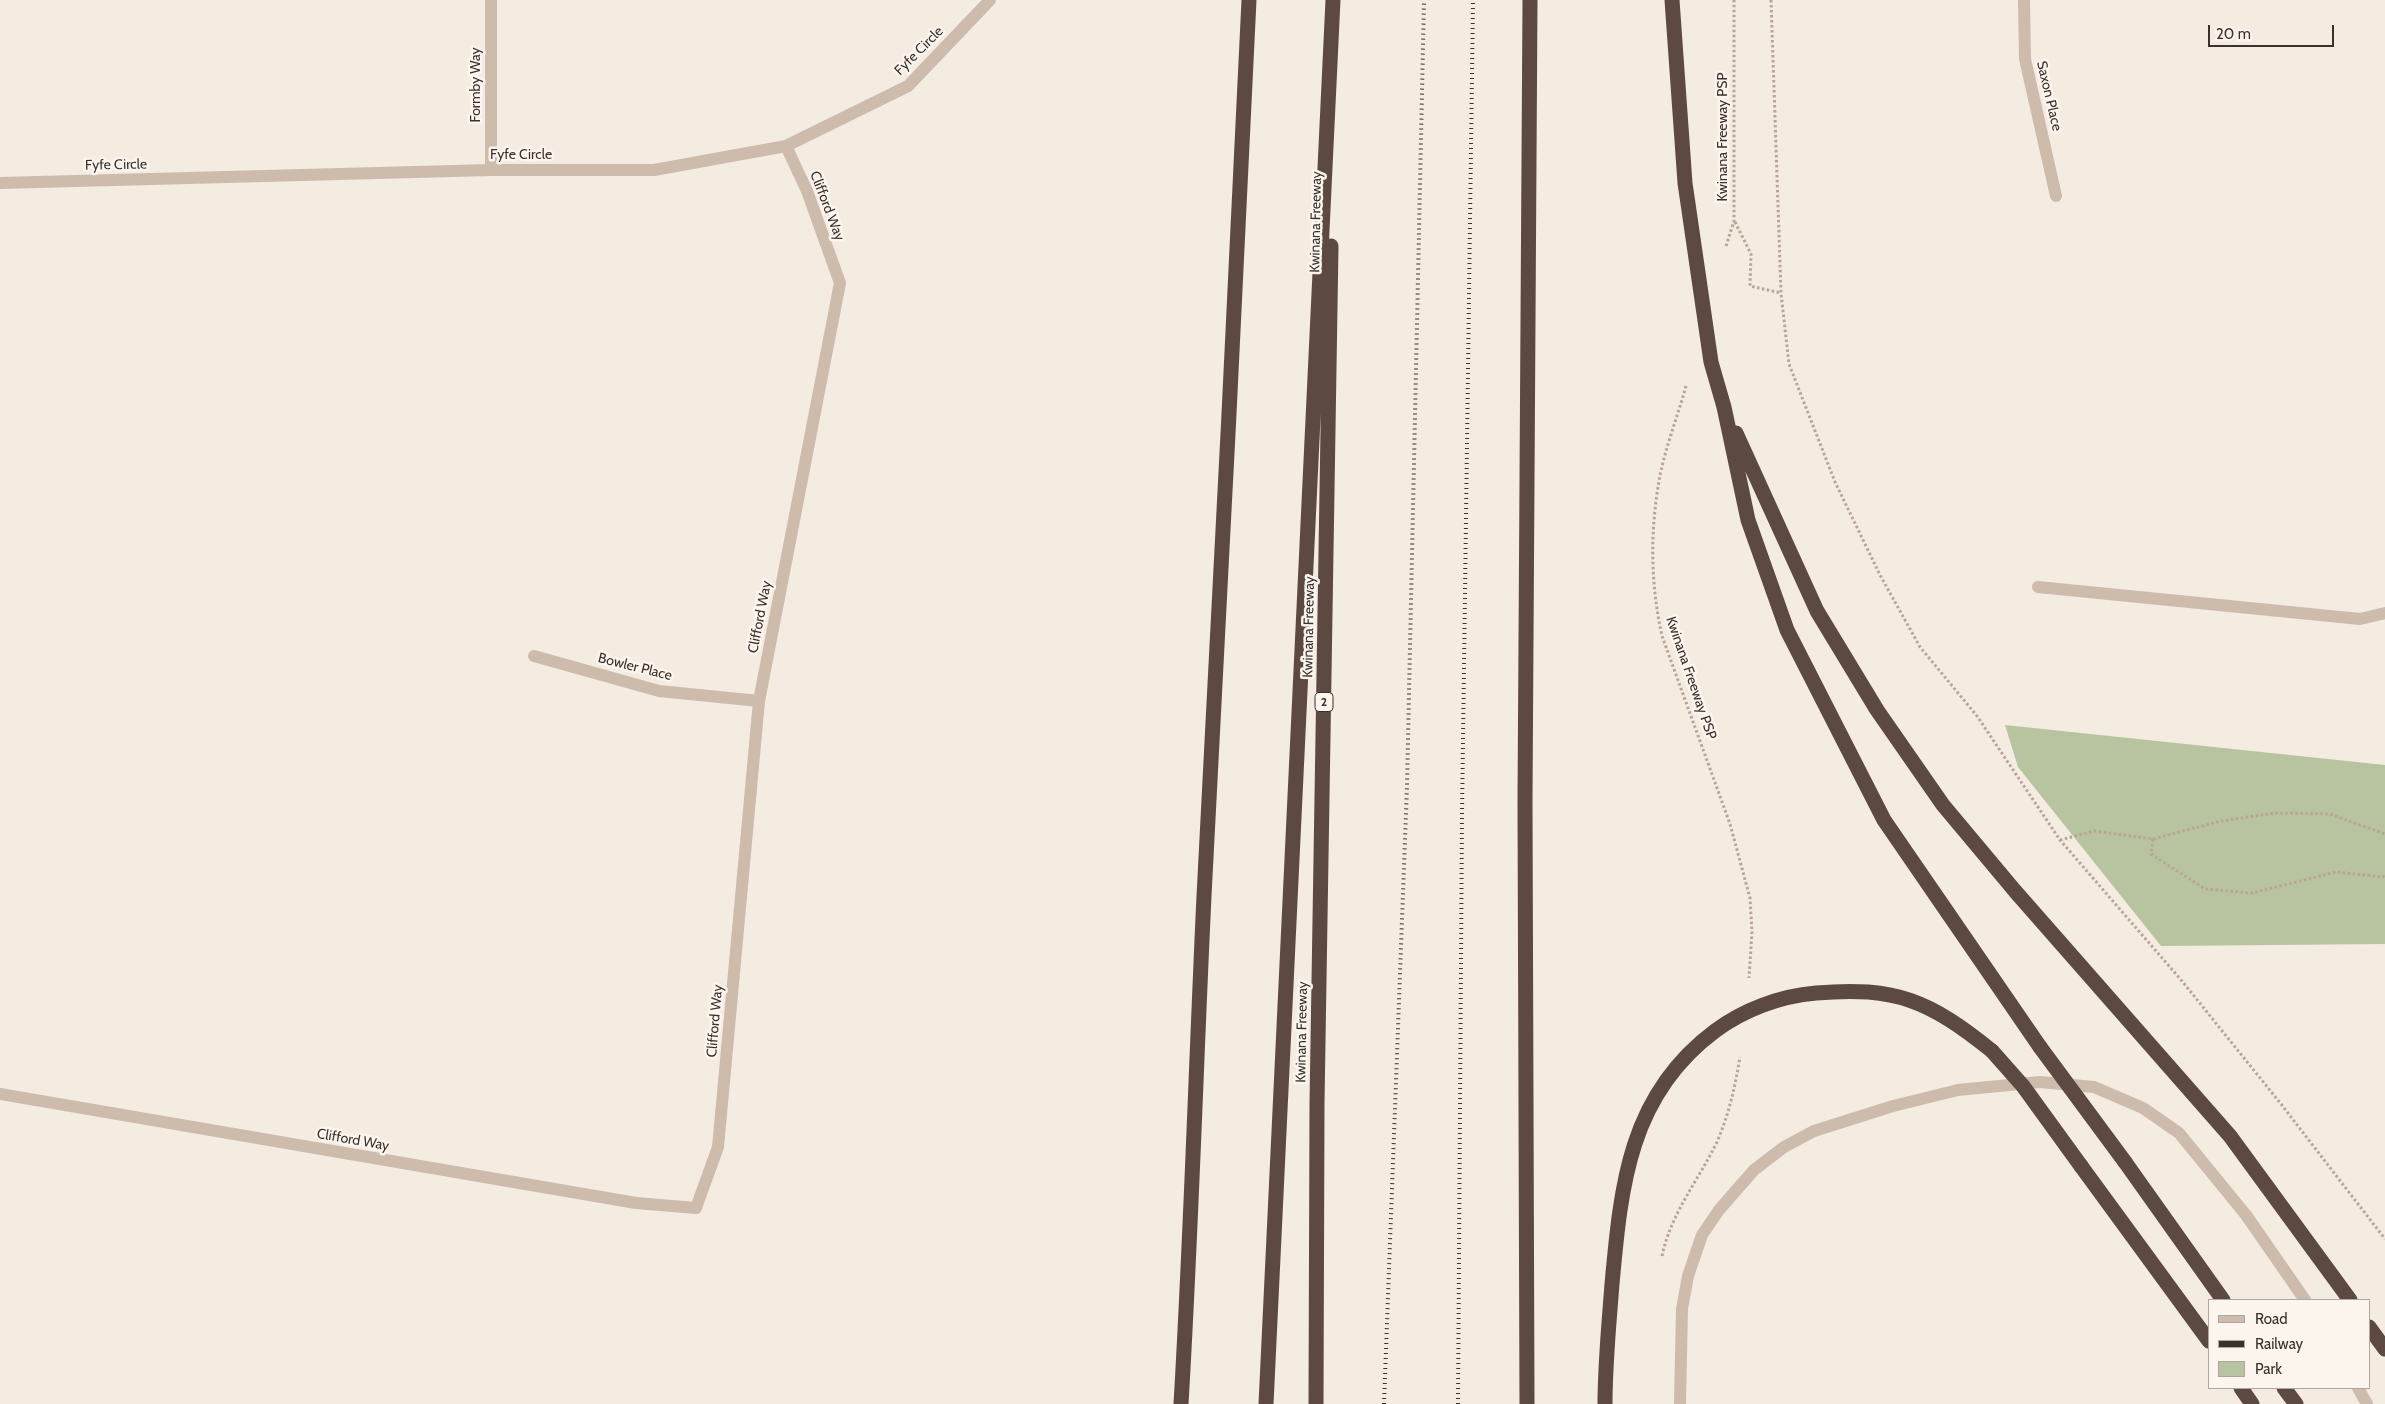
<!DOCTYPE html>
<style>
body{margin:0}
#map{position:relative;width:2385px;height:1404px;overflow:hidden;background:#f4ebe1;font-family:Cabin,sans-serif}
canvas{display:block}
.legend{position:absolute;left:2208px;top:1299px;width:162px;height:90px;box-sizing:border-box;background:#fbf5ee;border:1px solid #aea6a0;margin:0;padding:6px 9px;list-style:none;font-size:15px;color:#3b302b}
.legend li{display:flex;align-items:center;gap:10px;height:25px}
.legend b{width:25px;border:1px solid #aea6a0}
.scale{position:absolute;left:2208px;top:25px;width:126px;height:22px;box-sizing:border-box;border:2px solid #3b302b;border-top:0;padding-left:6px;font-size:15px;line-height:18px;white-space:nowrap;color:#3b302b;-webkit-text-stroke:4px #fbf5ee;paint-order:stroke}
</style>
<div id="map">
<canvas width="2385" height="1404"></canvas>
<ul class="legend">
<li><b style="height:6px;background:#cdbbac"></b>Road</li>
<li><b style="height:6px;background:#3b302b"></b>Railway</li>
<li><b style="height:14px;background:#b8c4a0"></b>Park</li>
</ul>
<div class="scale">20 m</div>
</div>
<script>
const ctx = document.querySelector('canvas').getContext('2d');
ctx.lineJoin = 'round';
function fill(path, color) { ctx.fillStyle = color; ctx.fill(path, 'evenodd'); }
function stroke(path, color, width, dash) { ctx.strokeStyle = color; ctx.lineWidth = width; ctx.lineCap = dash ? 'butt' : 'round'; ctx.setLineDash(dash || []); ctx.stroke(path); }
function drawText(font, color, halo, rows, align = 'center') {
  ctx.font = font + ' Cabin,sans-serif'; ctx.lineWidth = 5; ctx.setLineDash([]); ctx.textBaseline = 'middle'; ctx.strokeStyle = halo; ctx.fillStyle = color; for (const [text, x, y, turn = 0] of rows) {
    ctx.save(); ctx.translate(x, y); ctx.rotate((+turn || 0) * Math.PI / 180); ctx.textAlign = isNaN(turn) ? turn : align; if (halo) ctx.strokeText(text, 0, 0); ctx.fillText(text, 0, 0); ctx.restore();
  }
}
const green = new Path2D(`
 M2005,725L2385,765V944L2161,946L2018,767Z`);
const path = new Path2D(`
 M1771,0L1781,293L1789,364L1835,482L1880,575L1920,647L1977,716L2060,840L2182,981L2281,1104L2385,1239
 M1735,222L1751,254L1750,286L1781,293
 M1726,246L1734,221V0
 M1686,386C1677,419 1663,453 1658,487C1650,537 1651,586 1662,636L1730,824L1750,898L1752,932L1749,978
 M2153,839L2151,854L2205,889L2252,893L2336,872L2383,877L2385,873
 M2060,840L2094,831L2153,839L2221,821L2275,813L2330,814L2385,834
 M1662,1256C1671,1213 1698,1181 1717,1142C1729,1114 1735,1087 1740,1057`);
const service = new Path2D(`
 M2038,587L2360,619L2385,613
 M2358,1388L2367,1404
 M1680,1404L1682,1309L1688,1276L1702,1235L1719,1210L1754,1170L1784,1147L1814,1131L1893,1106L1958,1090L2040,1082L2094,1087L2143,1108L2179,1133L2246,1215L2305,1300`);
const minor = new Path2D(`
 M2024,0L2025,59L2056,196
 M491,170V0
 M0,183L491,170H654L786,146L908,86L990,0
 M534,656L659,691L759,701
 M0,1094L636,1203L696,1208L718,1147L759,701L840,283L807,191L786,146`);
const motorway = new Path2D(`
 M1672,0L1685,183L1711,362L1724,407L1748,520L1787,630L1884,820L2040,1047
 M1736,433L1817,611L1877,710L1943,805L2015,891L2230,1136L2350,1300
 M2125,1162L2223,1300
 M2081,1166L2209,1341
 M2369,1327L2385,1349
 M2241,1388L2252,1404
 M2284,1388L2296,1404
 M1181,1404C1191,1235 1196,1065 1204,896C1219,597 1236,299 1249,0
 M1266,1404L1333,0
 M1316,1404L1317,1103L1331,246
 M1527,1404L1525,801L1530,0
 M1605,1404C1605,1364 1609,1324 1612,1284C1621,1185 1629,1095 1715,1031C1743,1010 1780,996 1816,993C1896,986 1930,1001 1992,1051`);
const rail = new Path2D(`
 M1384,1404L1407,786L1424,0
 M1458,1404L1462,814L1473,0`);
const motorwayBridge = new Path2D(`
 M2040,1047L2125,1162
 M1992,1051L2023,1086L2081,1166`);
const shields = [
 [1324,702,18]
];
const shieldNames = [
 ["2",1324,702]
];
const streetNames = [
 ["Fyfe Circle",919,51,-45],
 ["Formby Way",476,85,-90],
 ["Saxon Place",2049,96,77],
 ["Kwinana Freeway PSP",1723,137,-90],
 ["Fyfe Circle",521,155],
 ["Fyfe Circle",116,165,-1],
 ["Clifford Way",827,206,69],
 ["Kwinana Freeway",1316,222,-89],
 ["Clifford Way",760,617,-79],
 ["Kwinana Freeway",1309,627,-89],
 ["Bowler Place",635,667,14],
 ["Kwinana Freeway PSP",1691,678,71],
 ["Clifford Way",715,1021,-85],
 ["Kwinana Freeway",1302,1032,-89],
 ["Clifford Way",353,1140,10]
];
fill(green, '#b8c4a0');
stroke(path, '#b9a596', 3, [2.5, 2.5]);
stroke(service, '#cdbbac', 12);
stroke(minor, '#cdbbac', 12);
stroke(motorway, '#5c4a42', 15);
stroke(rail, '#3b302b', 4, [1, 4]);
stroke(motorwayBridge, '#5c4a42', 15);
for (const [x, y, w] of shields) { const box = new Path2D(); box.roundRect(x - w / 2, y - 9.5, w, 19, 4); ctx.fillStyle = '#fbf5ee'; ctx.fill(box); stroke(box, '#3b302b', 1); }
drawText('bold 12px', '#3b302b', null, shieldNames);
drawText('14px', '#3b302b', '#fbf5ee', streetNames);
</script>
